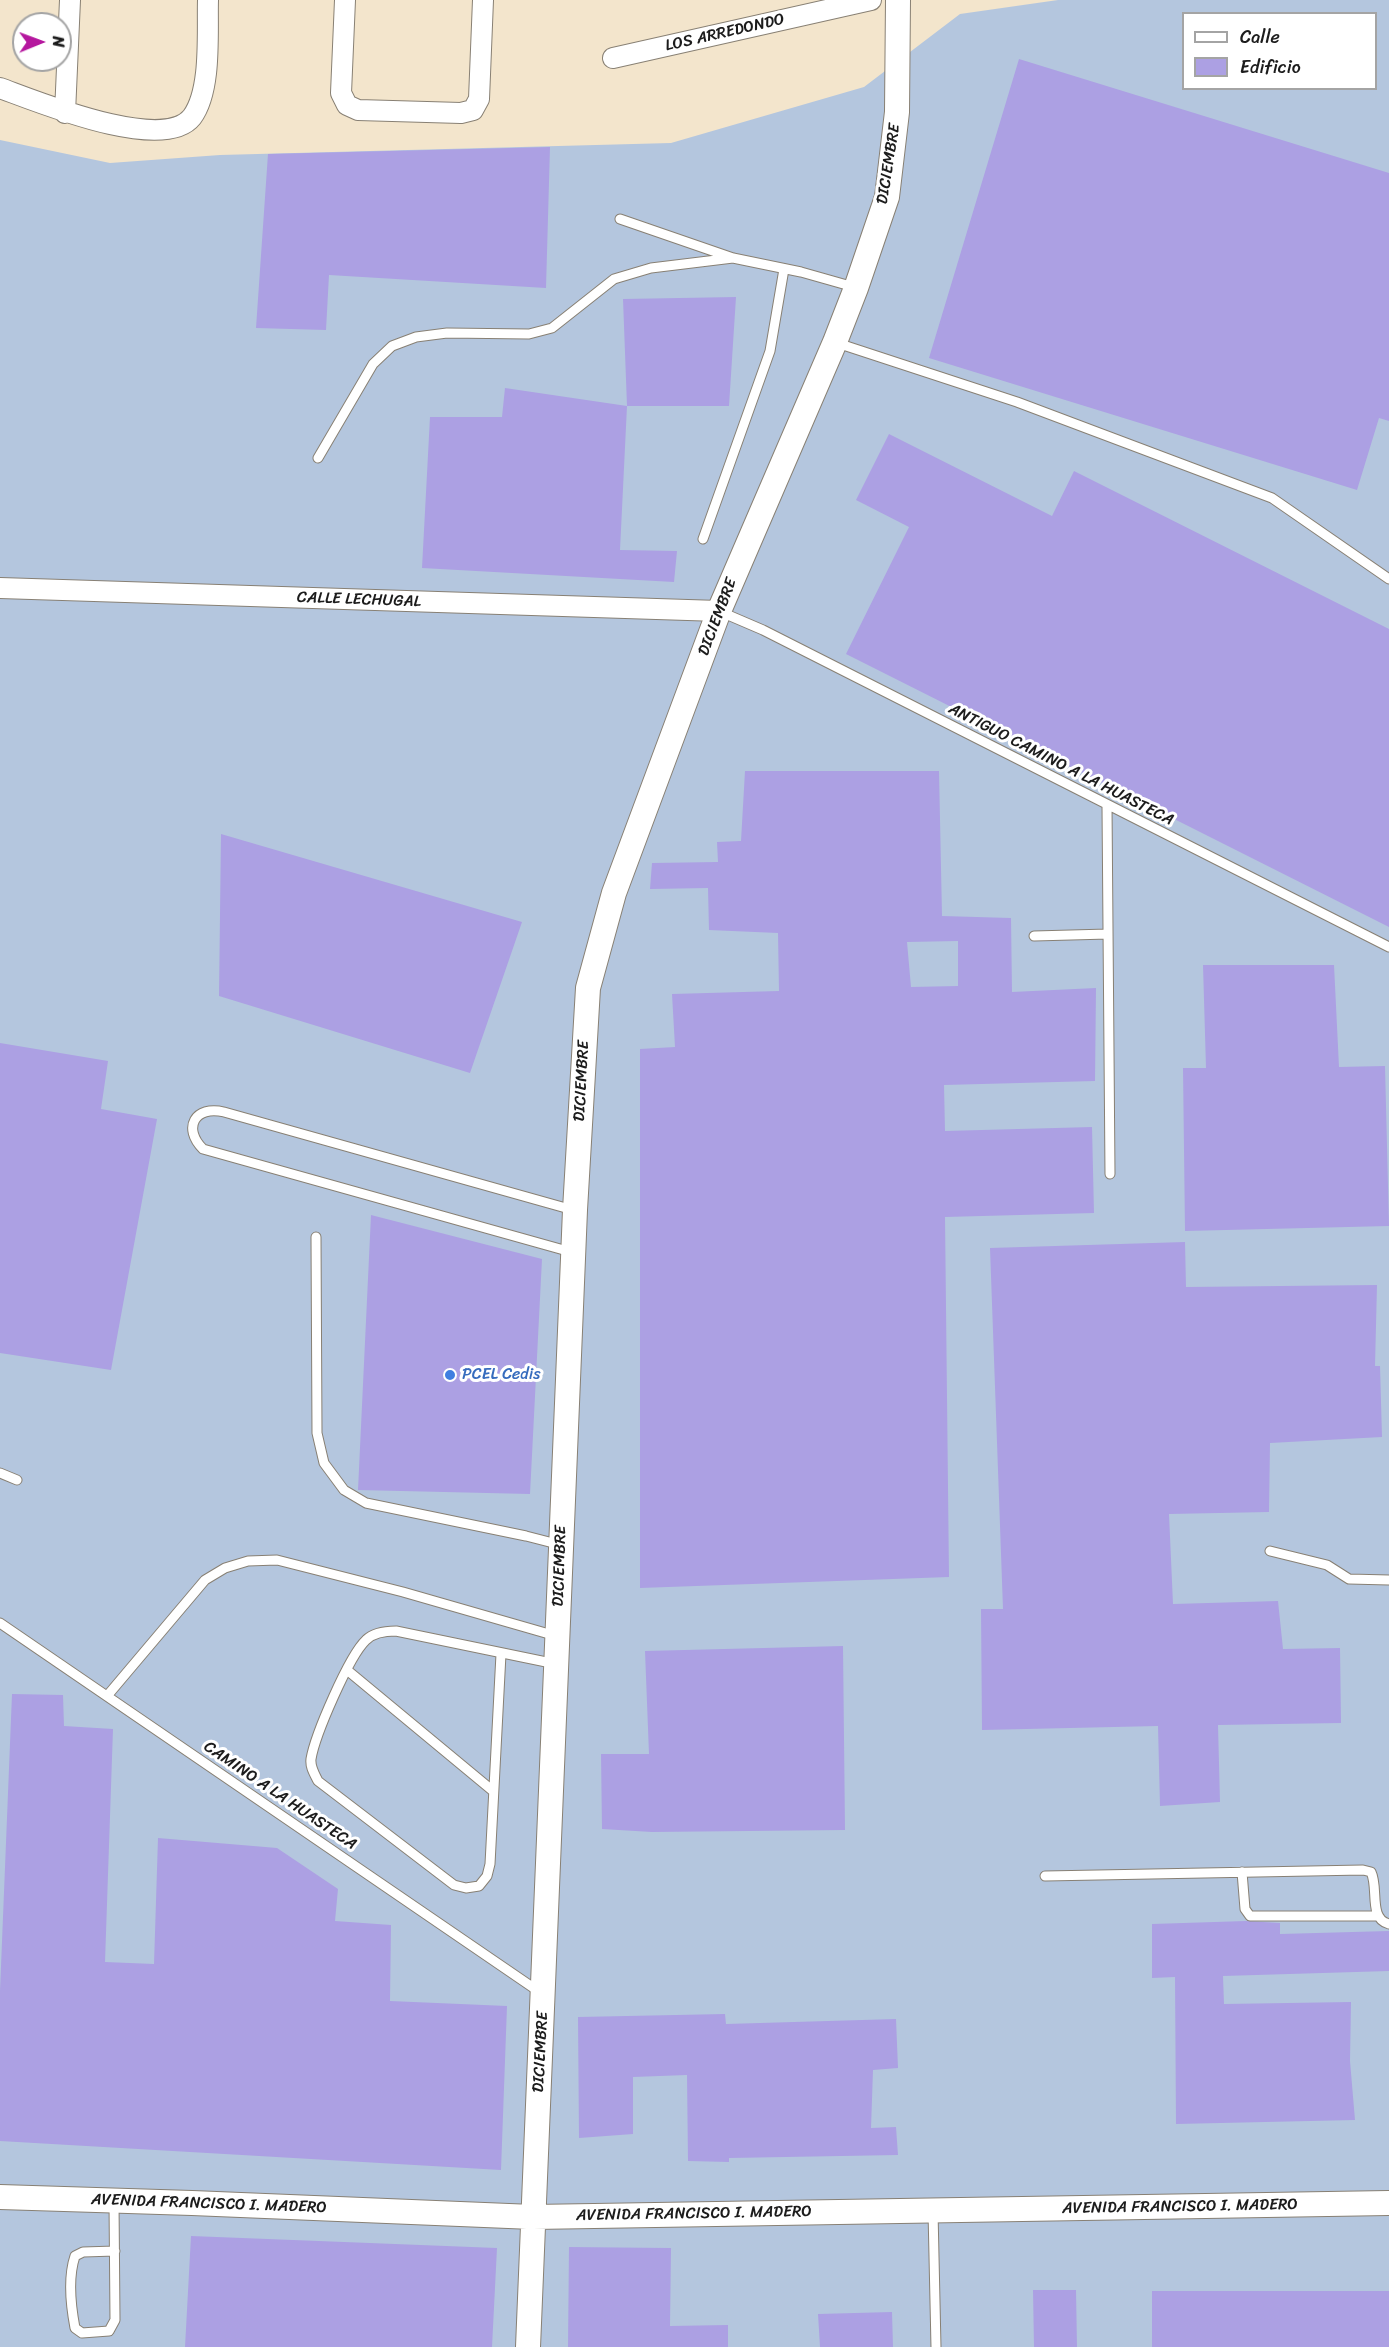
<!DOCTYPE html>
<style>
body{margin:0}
#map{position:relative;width:1389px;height:2347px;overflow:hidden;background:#f3e5cc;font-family:Sriracha,sans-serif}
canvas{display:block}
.legend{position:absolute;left:1182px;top:12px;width:195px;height:78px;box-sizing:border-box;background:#fff;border:2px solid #a4a4a4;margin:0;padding:8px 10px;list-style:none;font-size:18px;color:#1c1c1c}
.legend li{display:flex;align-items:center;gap:12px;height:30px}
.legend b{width:30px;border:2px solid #a4a4a4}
.north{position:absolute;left:12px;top:12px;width:60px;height:60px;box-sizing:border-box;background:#fff;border:2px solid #a4a4a4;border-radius:50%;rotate:89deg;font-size:16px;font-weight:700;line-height:24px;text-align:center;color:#1c1c1c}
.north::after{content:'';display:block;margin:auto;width:21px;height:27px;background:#b5179e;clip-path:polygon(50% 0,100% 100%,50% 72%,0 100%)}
</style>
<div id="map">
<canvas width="1389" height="2347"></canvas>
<ul class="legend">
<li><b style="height:8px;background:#fff"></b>Calle</li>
<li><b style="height:16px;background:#aca0e3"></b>Edificio</li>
</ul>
<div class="north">N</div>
</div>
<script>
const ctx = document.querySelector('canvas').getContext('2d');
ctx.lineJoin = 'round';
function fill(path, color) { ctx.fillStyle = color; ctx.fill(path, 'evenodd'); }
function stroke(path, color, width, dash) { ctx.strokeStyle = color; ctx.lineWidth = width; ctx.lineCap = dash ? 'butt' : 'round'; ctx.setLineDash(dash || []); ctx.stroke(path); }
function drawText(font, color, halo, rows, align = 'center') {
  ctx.font = font + ' Sriracha,sans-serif'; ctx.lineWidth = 6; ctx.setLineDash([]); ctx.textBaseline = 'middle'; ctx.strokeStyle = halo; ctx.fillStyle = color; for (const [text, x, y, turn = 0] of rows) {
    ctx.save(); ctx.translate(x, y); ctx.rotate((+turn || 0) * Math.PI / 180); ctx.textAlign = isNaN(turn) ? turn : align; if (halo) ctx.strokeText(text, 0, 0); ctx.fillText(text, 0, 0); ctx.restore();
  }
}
const industrial = new Path2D(`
 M1058,0H1389V2347H0V140L110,163L220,155L671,143L864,87L960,14ZM1184,14H1376V88H1184Z`);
const building = new Path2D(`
 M1019,59L1389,173V421L1379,418L1357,490L929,358Z
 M550,147L546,288L329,275L326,330L256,328L268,154Z
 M736,297L729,406H627L623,299Z
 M505,388L627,406L620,550L677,551L674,582L422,568L430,417H502Z
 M889,434L1052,516L1074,471L1389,629V927L846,654L909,527L856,500Z
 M745,771H939L942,916L1011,918L1012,992L1096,988L1095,1081L944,1085L945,1131L1092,1127L1094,1213L945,1217L949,1577L640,1588V1049L675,1047L672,994L779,991L778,933L709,930L708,888L650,889L652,863L718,862L717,842L741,841ZM958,941V986L911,987L907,942Z
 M221,834L522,922L470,1073L219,996Z
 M1203,965H1334L1339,1067L1385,1066L1389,1226L1185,1231L1183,1068H1206Z
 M0,1043L108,1061L101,1109L157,1119L111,1370L0,1353Z
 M371,1215L542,1259L530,1494L358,1490Z
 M1185,1242L1186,1287L1377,1285L1375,1366H1380L1382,1437L1270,1443L1269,1512L1169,1514L1173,1604L1278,1601L1283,1649L1340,1648L1341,1723L1218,1725L1220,1802L1160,1806L1158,1726L982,1730L981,1609H1003L990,1248Z
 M843,1646L845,1830L652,1832L602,1829L601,1754H649L645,1651Z
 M12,1694L63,1695L64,1726L113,1729L105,1962L154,1964L158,1838L277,1848L338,1889L335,1921L391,1925L390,2001L507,2006L501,2170L0,2141V1991Z
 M1246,1921L1280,1923V1934L1389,1931V1971L1223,1976L1224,2004L1351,2002L1350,2061L1355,2120L1176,2124L1175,1977L1152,1978V1924Z
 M725,2014L726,2024L896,2019L898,2068L873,2070L871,2128L896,2127L898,2155L729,2158V2162L688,2161L687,2075L633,2077V2134L579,2138L578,2017Z
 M191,2236L497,2248L492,2347H185Z
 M569,2247L671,2248L670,2326L728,2325V2347H568Z
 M1033,2290H1076L1077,2347H1034Z
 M1152,2291H1389V2347H1152Z
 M892,2312L893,2347H820L818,2314Z`);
const service = new Path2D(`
 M620,219L733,258L801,272L854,287
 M837,343L1017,402L1272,498L1389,579
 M318,458L373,364L392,346L416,337L447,333L529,334L552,328L614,279L651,268L733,258
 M703,539L770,351L784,269
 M721,612L763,630L1389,947
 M1107,806L1110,1174
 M1034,936L1108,934
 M316,1237L317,1433L324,1463L344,1490L366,1503L526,1536L561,1545
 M571,1252L203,1149C182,1128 195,1105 224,1112L573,1210
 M0,1473L17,1480
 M1270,1551L1327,1565L1349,1579L1389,1580
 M0,1623L541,1993
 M501,1654L490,1864L487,1876L479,1886L466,1888L454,1885L318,1781C314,1773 310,1767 311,1759C315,1735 349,1656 366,1640C374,1632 386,1631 396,1631L556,1664
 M347,1670L493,1791
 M107,1696L205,1580L225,1568L248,1561L277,1560L403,1592L556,1636
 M1242,1872L1245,1909L1250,1916H1377
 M1045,1876L1363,1870L1371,1872C1379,1888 1368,1919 1389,1924
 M114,2202L115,2320L109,2331L82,2333L75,2328C71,2307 68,2277 75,2256L83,2252L115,2251
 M933,2211L936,2347`);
const minor = new Path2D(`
 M345,0L341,93L347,105L358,110L461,113L473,110L479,99L483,0
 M613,58L871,0
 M0,88C36,101 163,154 192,117C212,90 207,32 208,0
 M65,113L70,0
 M0,588L719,611`);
const tertiary = new Path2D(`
 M0,2197L192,2203L533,2217L1389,2203
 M528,2347L575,1210L588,988L614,893L719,611L835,342L856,288L887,197L897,112L898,0`);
const markers = [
 [450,1375,6,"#3f7fe0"]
];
const streetNames = [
 ["LOS ARREDONDO",725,33,-13],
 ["DICIEMBRE",889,164,-81],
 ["CALLE LECHUGAL",359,600,2],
 ["DICIEMBRE",718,617,-69],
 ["ANTIGUO CAMINO A LA HUASTECA",1061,765,27],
 ["DICIEMBRE",582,1081,-87],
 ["DICIEMBRE",560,1566,-88],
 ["CAMINO A LA HUASTECA",280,1796,34],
 ["DICIEMBRE",541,2052,-87],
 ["AVENIDA FRANCISCO I. MADERO",209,2204,2],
 ["AVENIDA FRANCISCO I. MADERO",1180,2207,-1],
 ["AVENIDA FRANCISCO I. MADERO",694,2214,-1]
];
const shopNames = [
 ["PCEL Cedis",462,1375]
];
fill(industrial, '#b4c6de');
fill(building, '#aca0e3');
stroke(service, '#888074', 11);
stroke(minor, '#888074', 22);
stroke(tertiary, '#888074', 26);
stroke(service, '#fff', 9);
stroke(minor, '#fff', 20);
stroke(tertiary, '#fff', 24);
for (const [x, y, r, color] of markers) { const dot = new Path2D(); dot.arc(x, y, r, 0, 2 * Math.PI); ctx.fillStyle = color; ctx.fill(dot); stroke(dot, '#fff', 2); }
drawText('16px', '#1c1c1c', '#fff', streetNames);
drawText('16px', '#366cbe', '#fff', shopNames, 'left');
</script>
